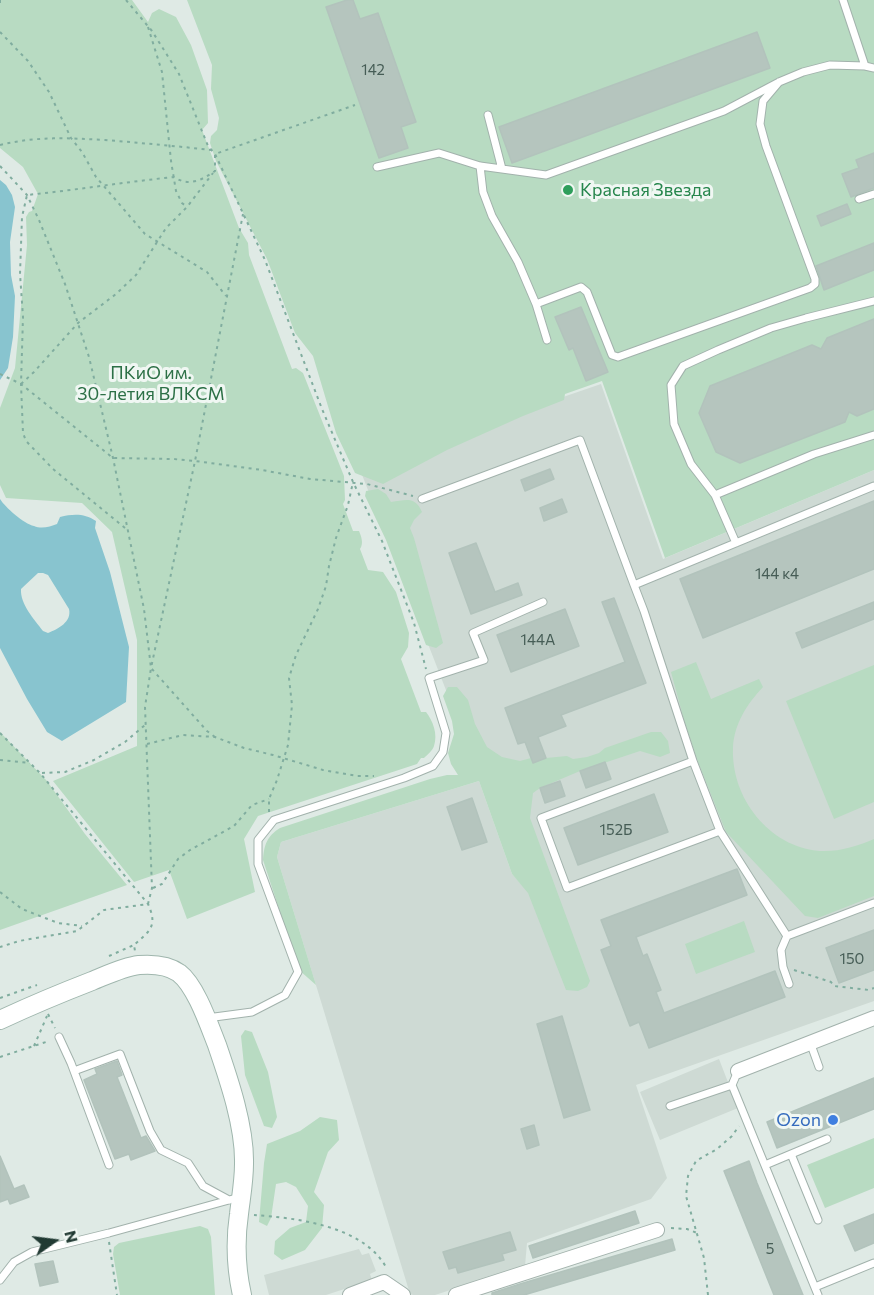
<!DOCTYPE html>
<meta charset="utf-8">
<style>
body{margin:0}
#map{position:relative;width:874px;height:1295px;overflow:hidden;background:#dfeae5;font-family:Commissioner,sans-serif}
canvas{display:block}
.north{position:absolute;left:24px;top:1211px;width:60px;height:60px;-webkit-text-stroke:4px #f0f7f3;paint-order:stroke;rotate:76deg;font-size:16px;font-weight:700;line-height:24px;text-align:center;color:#213a33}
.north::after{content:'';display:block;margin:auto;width:21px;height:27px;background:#213a33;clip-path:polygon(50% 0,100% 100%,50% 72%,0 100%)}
</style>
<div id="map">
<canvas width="874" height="1295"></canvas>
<div class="north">N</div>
</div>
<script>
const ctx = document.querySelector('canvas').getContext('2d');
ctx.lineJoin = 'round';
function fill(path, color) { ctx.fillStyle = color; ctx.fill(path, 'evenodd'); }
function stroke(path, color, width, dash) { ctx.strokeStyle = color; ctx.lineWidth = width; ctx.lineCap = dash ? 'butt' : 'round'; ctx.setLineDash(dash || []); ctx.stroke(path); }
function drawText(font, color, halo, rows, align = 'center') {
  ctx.font = font + ' Commissioner,sans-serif'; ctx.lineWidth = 6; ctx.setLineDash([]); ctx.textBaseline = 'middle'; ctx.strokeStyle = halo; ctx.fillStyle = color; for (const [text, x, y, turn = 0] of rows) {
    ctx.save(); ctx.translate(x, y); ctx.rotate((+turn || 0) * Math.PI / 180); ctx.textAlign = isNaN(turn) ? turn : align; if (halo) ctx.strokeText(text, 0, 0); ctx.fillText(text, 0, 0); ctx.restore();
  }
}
const built = new Path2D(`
 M601,384L663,559L874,470V1001L636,1085L667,1178L651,1199L527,1243L525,1266L435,1295H413L410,1294L277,857L281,842L479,781L512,874L522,885L359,467Z
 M719,1059L738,1108L660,1140L640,1092Z
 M359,1249L362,1255L369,1253L376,1271L370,1274L372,1280L326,1295H269L264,1275Z`);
const green = new Path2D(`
 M0,0H132L148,22L152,13L159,9L176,17L191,45L207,90L208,123L202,130L239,228L248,243L249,255L292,369L296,368L303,373L344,476L345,500L343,504L353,531H359C361,536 364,543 360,549L368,570L383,572L396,592L409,633L408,647L401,659L421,712H426C433,721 438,734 434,746C433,750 427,755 424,758H421L417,764L258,816L244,839L255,892L187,919L169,870L134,882L53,781L137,746V640L112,532L82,503L6,498L0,485V408L15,368L27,245L26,217L29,212L32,211L38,194L23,167L0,148Z
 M187,0H874V470L665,558L602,381L565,394L564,400L523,416L447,450L383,484L355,473L336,433L313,356L295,333L267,259L216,161L210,143L211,136L217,130L219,118L211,89L212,65Z
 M378,489L386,494L391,502C406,500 415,496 422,512L414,520L410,528L414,538L443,643L436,648L426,645L386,540L365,496L366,491Z
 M696,662L711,699L759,679L763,687C747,704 734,724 733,748C731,798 769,847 820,851C839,852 857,846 874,839V896L818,918L805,916L726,832L698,762L684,720L671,672Z
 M874,665V802L834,819L786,701Z
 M448,687H457L468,700L475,724L487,747L502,757L520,761L531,758L533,763L546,758L567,756L573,759L587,757L599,753L605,748L651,732H661L668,741L670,753L660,757L640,751L580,771L540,788L533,793L530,818L590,981L587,987L578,991L566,990L528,893L512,874L479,781L281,842L277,857L316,985L299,970L263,860C264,845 267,836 280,828L430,779L447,775H458L451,764L448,753L454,734L452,721L443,696Z
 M0,732L47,781L85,834L127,885L0,930Z
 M744,921L755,952L696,974L685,944Z
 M245,1030L252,1032L268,1072L277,1117L272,1128L264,1126L245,1075L241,1036Z
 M320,1117L337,1120L339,1140L328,1152L314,1192L324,1205L322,1228L305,1250L282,1260L274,1254L275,1241L290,1228L306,1222L308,1206L296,1187L286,1182L276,1184L271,1218L267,1226L259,1222L264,1163L267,1144L300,1131Z
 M874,1138V1188L825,1208L807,1165Z
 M200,1226L208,1229L211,1237L215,1295H120L113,1254L114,1247L119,1243Z`);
const water = new Path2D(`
 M0,180L6,185L12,195L15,207L10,242L11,275L15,296L13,337L8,368L0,380Z
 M0,499C5,507 24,524 34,526C41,529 50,527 57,524L60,517C73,514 84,513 96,521L95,528L110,572L129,647L126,702L62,741L47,732L27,699L0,648ZM38,573H43L48,575L69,609C72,622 58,629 48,633L43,631C34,619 20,604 21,589Z`);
const building = new Path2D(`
 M347,0H353L360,19L378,13L416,122L401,127L408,148L379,158L326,7Z
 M757,32L770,68L512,163L499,127Z
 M874,153V188L851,197L842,174L859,168L856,160Z
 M847,204L851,214L821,226L817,216Z
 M874,243V270L824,290L816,266Z
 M581,307L608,372L586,381L573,348L569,350L555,317Z
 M874,319V409L857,416L849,412L845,422L740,463L716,452L699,413L710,386L812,345L821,349L827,338Z
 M550,469L554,479L525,491L521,480Z
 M562,499L567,512L544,521L540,508Z
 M874,501V569L703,638L680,579Z
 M476,543L495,592L518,583L522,595L471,614L449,553Z
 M614,598L646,683L561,715L566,726L538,737L546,758L533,763L525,742L518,744L505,708L625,662L602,602Z
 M874,602V619L802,648L796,633Z
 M565,609L579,646L511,672L497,635Z
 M605,762L611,779L586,788L580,771Z
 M560,781L565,796L545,803L540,788Z
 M654,794L668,832L578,865L564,828Z
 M472,798L487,842L462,850L447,807Z
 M737,869L747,895L636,937L643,956L647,954L661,990L656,992L664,1013L775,971L785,997L649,1048L639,1022L630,1026L601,950L611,946L601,920Z
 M874,930V970L839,983L826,948Z
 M562,1016L590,1110L564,1118L537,1024Z
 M117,1061L122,1075L117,1077L141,1138L146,1136L155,1151L131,1160L129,1154L115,1159L84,1080L97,1074L95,1069Z
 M874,1078V1109L777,1148L767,1122Z
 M534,1125L539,1145L527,1149L521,1129Z
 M0,1156L14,1189L24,1185L29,1197L10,1204L8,1199L0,1202Z
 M749,1161L757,1183L803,1295H774L724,1171Z
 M635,1211L639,1223L533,1258L529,1246Z
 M874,1214V1243L855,1251L844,1226Z
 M510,1232L516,1250L502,1254L504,1260L458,1273L456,1267L449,1269L443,1252Z
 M672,1239L675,1250L524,1295H492V1293L520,1284Z
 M53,1261L58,1282L40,1286L35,1264Z`);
const path = new Path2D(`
 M126,0L152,31L179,74L208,146L215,154L265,260L322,409L353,482L382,541L414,623L426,669
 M0,3V0
 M148,27L162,72L171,161L176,191L182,203L187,207
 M0,32L28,61L49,92L71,138L82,152L96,177L145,234L207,272L226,296
 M0,145C37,136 68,138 105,140C141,143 176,146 211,150
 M0,166L27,195L39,220L65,284L89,357L113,458L144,609L151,668L145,707L152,888L148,904L104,910L77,931L19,941L0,947
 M0,374L21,384L113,458L173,459L195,461L262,470L310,479L367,484L413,496
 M21,384L34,372L78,323L116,294L136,275L166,228L187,207L213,173
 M125,528L53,469L26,441L23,433L21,384L23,317L20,274L22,217L27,195C76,190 125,182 174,177C189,187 202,180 215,171V154L355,105
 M0,733L40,773L148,904C158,926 150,931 134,945L135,951
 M215,737L207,731L151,668L195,461L243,214
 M147,744L183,735L215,737L244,748L273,755L323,770L357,776H374
 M0,760L30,763
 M42,773L65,772L94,760L125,742L145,725
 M269,812V799L277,780L288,745L292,705L289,678L296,655L318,609L326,586L329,566L336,538L348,505L353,482
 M153,888L162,884L178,859L190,850L234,826L252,805L269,799
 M0,892L22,909L58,923L82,926
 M109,956L134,945
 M794,970L831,982L834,986L869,990L874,988
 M0,998L37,985
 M48,1014L55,1028
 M34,1046L47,1016
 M0,1057L49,1041
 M254,1215C297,1218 365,1226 387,1269
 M671,1228L687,1229L697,1233
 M109,1242L117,1295
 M708,1295L704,1258L686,1196L688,1176L696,1161L717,1149L732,1136L739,1126`);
const service = new Path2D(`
 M843,0L865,66
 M488,115L502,169
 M480,166L483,192L492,216L518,262L536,304L547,340
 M377,167L439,153L480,166L546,175L724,111L779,82L803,72L830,65L865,66L874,68
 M859,199L874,194
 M536,304L581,287L587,292L612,355L618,357L810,288L815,284V279L766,146L760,124L763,101L779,82
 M715,495L814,454L874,435
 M422,499L580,440L634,585
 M736,543L715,495L691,464L674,424L671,385L683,366L718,350L771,328L806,318L874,301
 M693,761L541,818L567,888L720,831
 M787,936L720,831L693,761L644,611L634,585L874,486
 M789,984L783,967L781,950L787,936L874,903
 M207,1018L252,1012L285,995L298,972L258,864V840L274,820L404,778L433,766L443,752L446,733L429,678L484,660L473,633L543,602
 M59,1037L71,1063L109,1165
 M810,1042L819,1067
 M74,1071L120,1054L150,1131L161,1150L188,1163L203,1186L229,1200
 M738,1071L732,1085L818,1295
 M670,1106L732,1085
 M791,1154L818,1220
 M765,1165L827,1139
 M0,1280L14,1262L32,1252L109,1233L240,1197
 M815,1287L874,1263`);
const minor = new Path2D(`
 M738,1071L874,1018
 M350,1295L384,1282L403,1295
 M456,1295L657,1230`);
const secondary = new Path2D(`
 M0,1020C30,1006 61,993 92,981C107,975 123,967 139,965C152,964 168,965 179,973C196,986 209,1025 217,1045C229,1080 245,1127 244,1164C244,1181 241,1197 239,1214C235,1241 236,1268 242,1295`);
const markers = [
 [568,190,6,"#2e9e5b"],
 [833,1120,6,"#3f7fe0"]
];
const numberNames = [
 ["142",373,70],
 ["144 к4",777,574],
 ["144А",538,640],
 ["152Б",616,830],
 ["150",852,959],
 ["5",770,1249]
];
const leisureNames = [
 ["Красная Звезда",580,190]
];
const parkNames = [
 ["ПКиО им.",151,373],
 ["30-летия ВЛКСМ",151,394]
];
const shopNames = [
 ["Ozon",821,1120]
];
fill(built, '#cedad4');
fill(green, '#b8dbc2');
fill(water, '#88c4cf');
fill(building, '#b5c5be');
stroke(building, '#b2c3bc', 1.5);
stroke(service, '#a2b2ac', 9);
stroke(minor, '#a2b2ac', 16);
stroke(secondary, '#9fb6ad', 20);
stroke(path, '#80ad9f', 2, [3, 4.5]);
stroke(service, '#fff', 7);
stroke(minor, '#fff', 14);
stroke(secondary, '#fff', 18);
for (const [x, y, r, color] of markers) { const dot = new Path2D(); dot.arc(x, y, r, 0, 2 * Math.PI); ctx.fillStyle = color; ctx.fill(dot); stroke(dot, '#f0f7f3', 2); }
drawText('15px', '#465d56', null, numberNames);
drawText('18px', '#27864d', '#f0f7f3', leisureNames, 'left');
drawText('18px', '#2c7046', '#f0f7f3', parkNames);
drawText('18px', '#366cbe', '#f0f7f3', shopNames, 'right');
</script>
